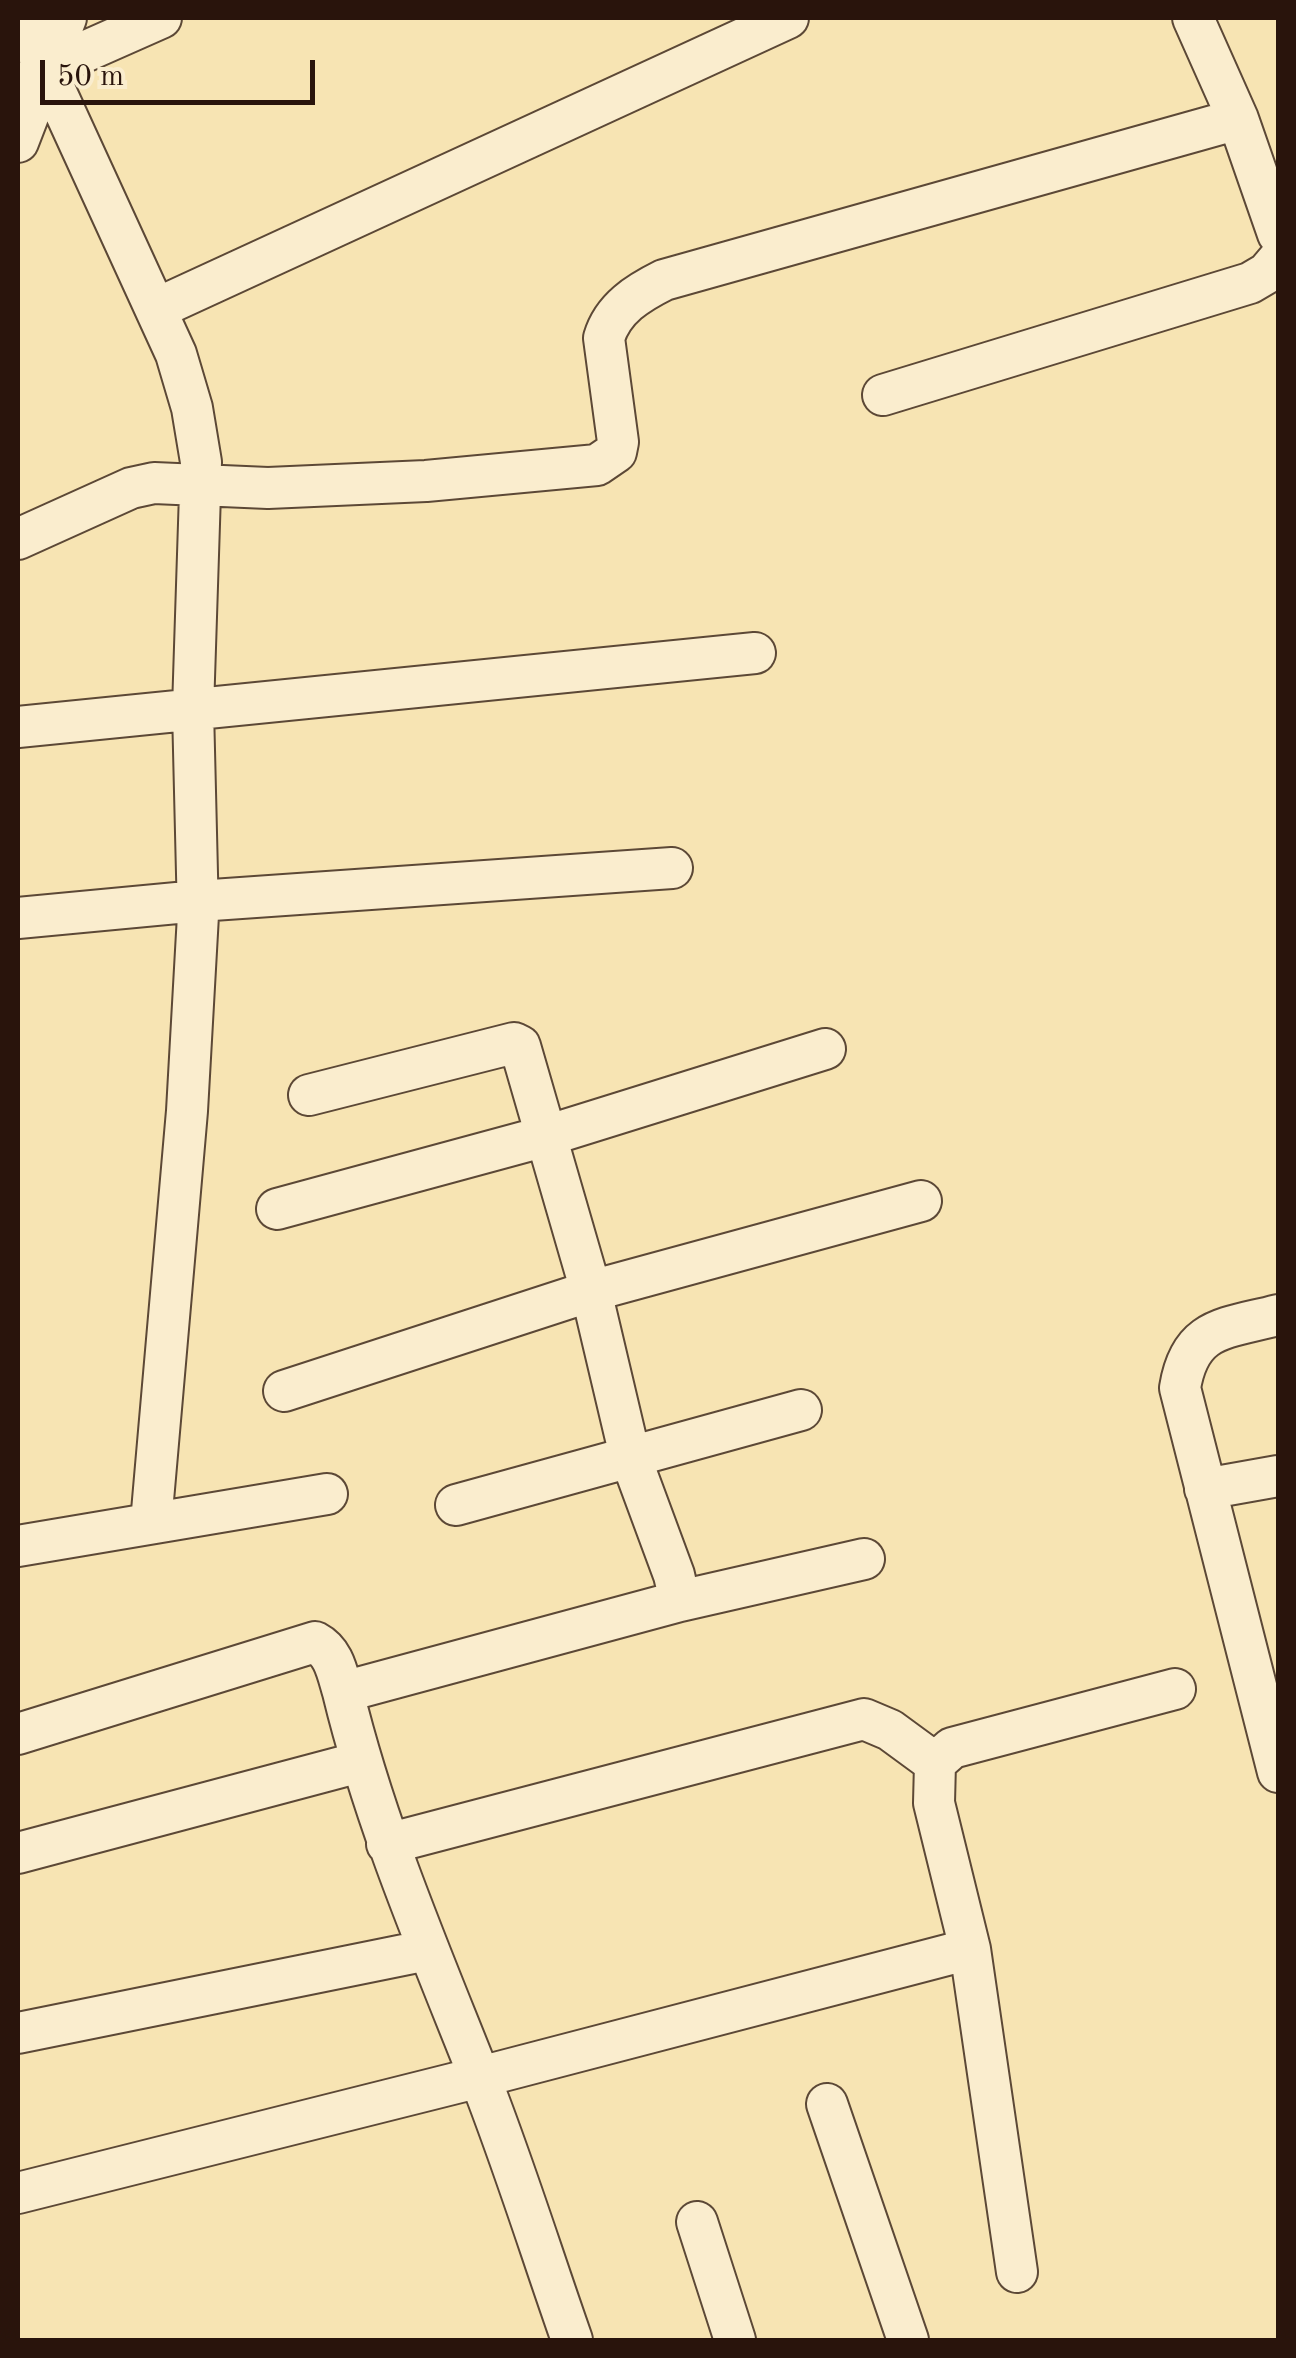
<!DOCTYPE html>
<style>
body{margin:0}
#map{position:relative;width:1296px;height:2358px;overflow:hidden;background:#f7e4b3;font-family:"Old Standard TT",serif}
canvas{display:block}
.frame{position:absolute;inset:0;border:20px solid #29140c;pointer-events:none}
.scale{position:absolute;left:40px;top:60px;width:275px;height:45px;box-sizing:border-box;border:5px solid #29140c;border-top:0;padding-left:12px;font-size:30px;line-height:35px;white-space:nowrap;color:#29140c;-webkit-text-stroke:8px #faedce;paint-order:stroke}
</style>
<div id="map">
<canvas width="1296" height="2358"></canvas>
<div class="frame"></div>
<div class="scale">50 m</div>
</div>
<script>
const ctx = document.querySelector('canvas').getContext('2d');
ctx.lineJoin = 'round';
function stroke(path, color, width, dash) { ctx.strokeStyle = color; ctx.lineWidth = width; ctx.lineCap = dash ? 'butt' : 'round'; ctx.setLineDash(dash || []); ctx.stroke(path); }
const minor = new Path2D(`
 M22,18L176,354L192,408L201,462L193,709L198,915L187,1111L151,1523
 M1193,18L1238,119L1278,234
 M18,88L48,68L161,18
 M18,142L66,18
 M158,308L788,18
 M883,395L1250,283L1267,273L1278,260
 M18,539L131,488L154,483L268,488L426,481L597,465L616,452L618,442L604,338C613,308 638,293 664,280L1238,119
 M18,727L755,653
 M18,918L198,901L672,868
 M277,1209L546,1136L825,1049
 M1278,1315C1225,1329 1190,1326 1180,1388L1278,1772
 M284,1391L591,1291L921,1201
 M1205,1489L1278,1476
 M456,1505L801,1410
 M18,1546L327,1494
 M680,1601L864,1559
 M343,1692C375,1824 428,1947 478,2073C513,2161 541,2252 572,2340
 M18,1734L315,1642C334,1652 337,1672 343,1692L680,1601L674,1575L630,1456L591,1291L520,1046L514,1043L309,1095
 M387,1844L864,1719L890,1730L935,1763
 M18,1853L360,1762
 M18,2033L428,1950
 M827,2104L908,2340
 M18,2193L480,2077L970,1949
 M697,2222L735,2340
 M1017,2272L970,1949L934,1803L935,1763L952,1748L1175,1689`);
stroke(minor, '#5c4836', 44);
stroke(minor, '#faedce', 40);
</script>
